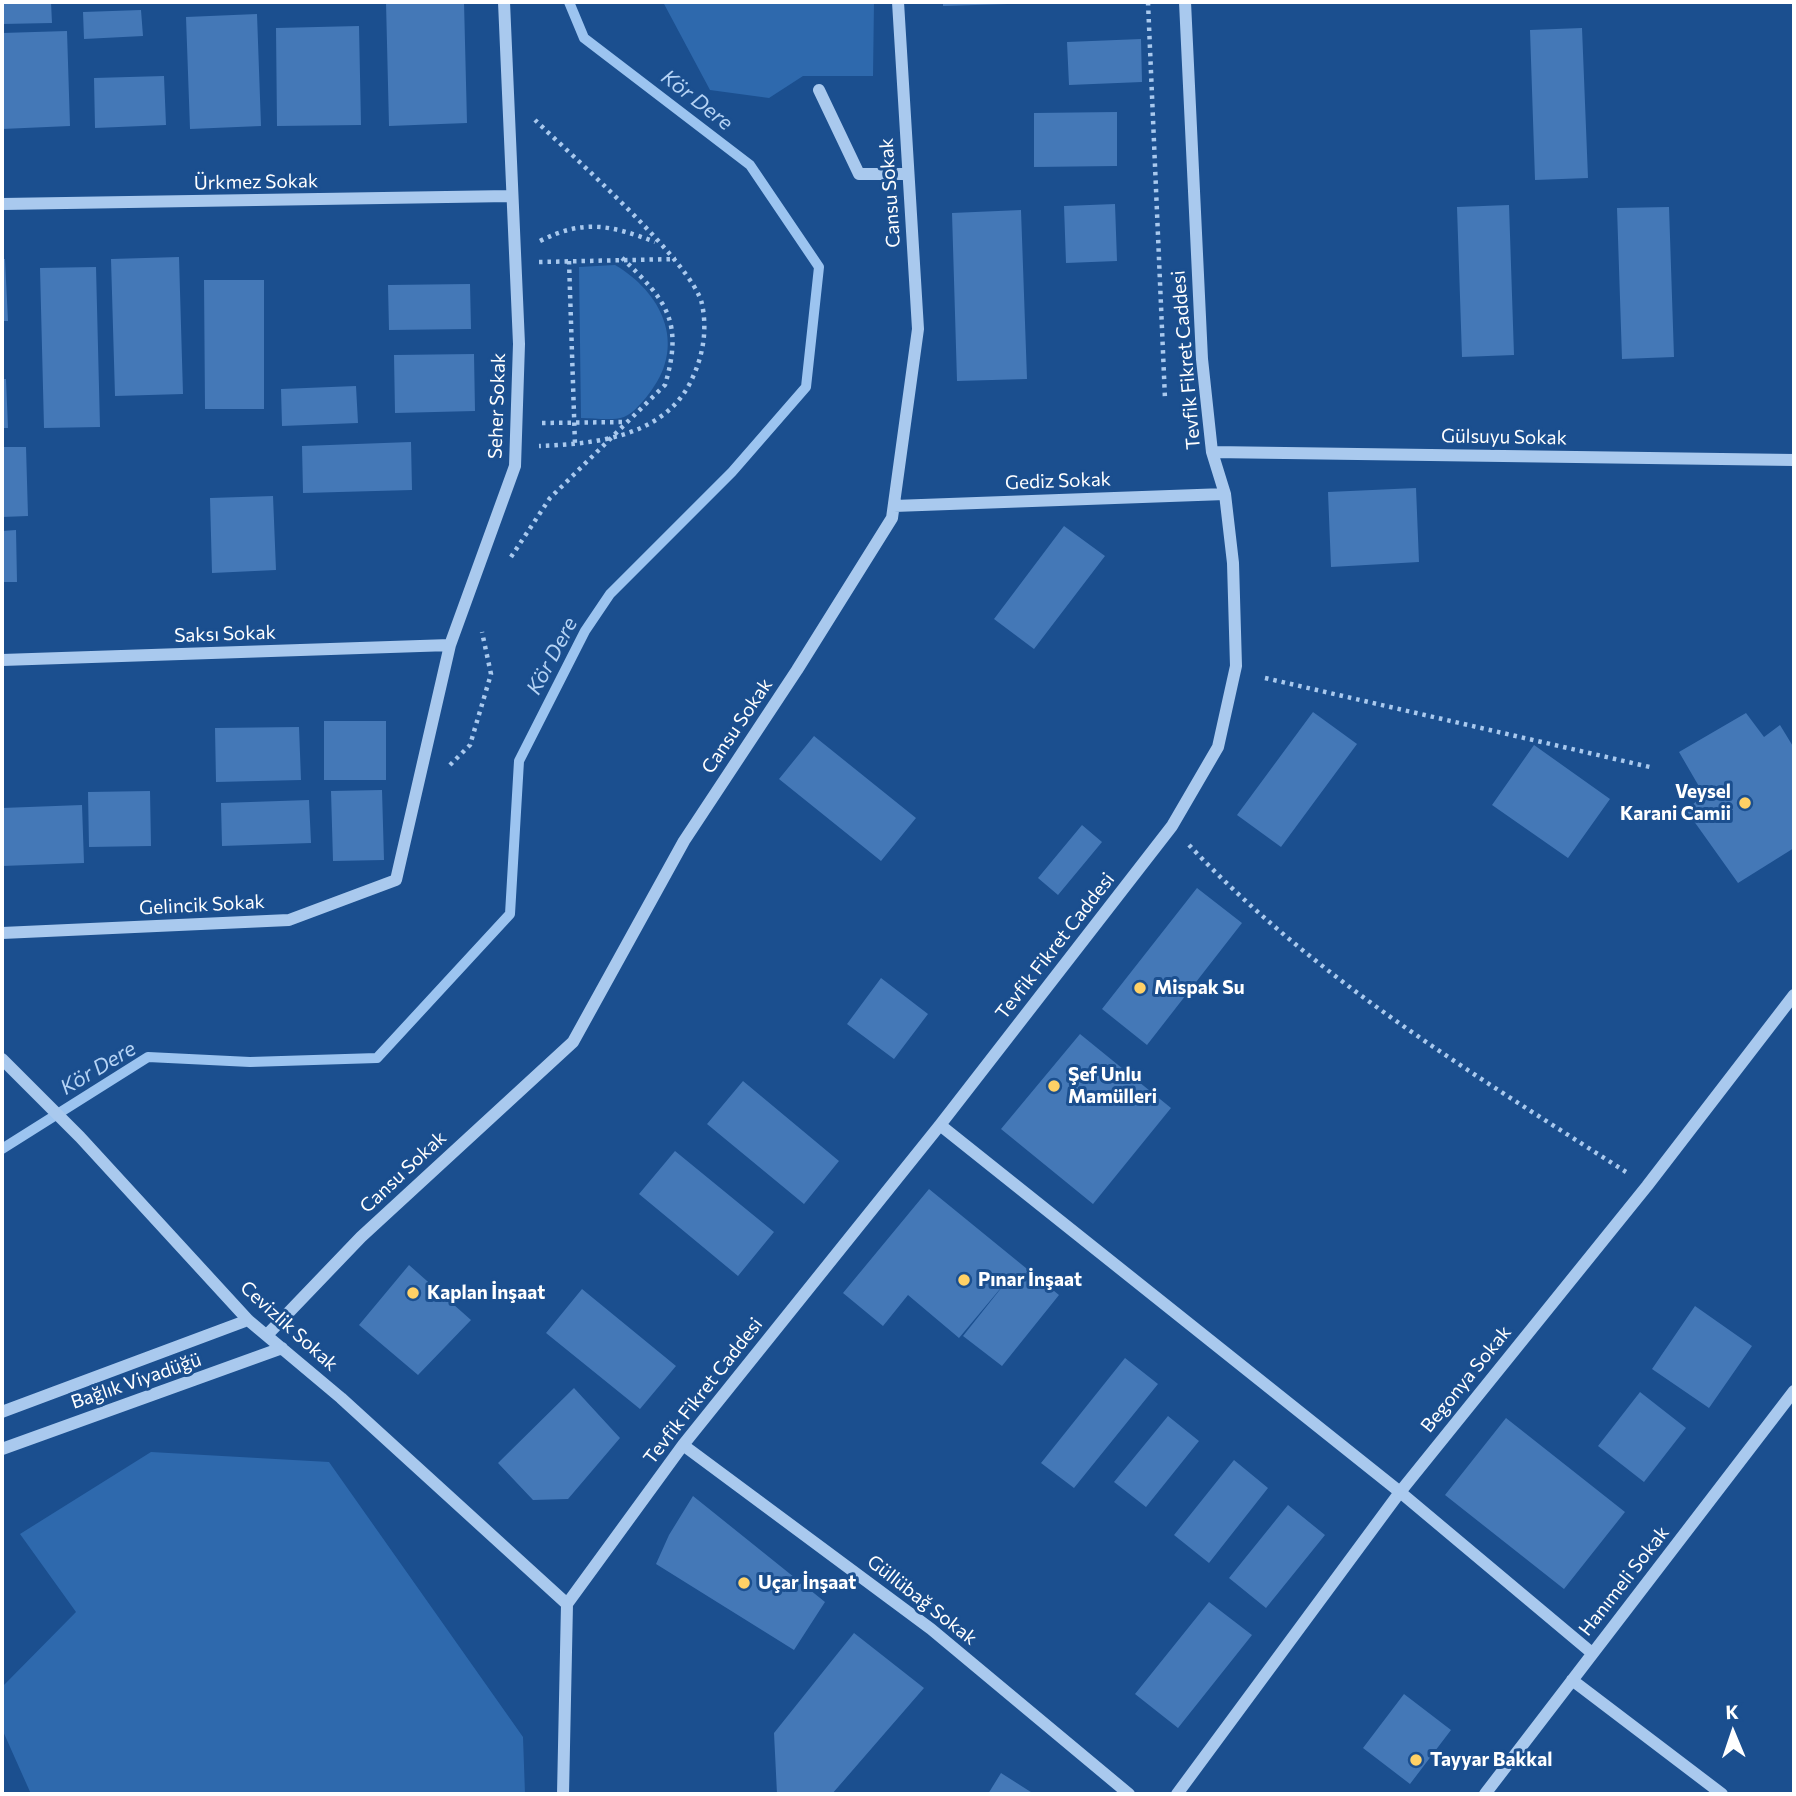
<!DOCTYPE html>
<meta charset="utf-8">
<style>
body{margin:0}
#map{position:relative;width:1796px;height:1796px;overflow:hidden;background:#1b4f8f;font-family:Commissioner,sans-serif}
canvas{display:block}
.frame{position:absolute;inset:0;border:4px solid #fff;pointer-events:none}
.north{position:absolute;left:1698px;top:1698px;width:70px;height:70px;-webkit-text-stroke:5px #1b4f8f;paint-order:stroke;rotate:358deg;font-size:19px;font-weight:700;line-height:28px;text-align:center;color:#fff}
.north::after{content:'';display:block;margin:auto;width:24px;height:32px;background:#fff;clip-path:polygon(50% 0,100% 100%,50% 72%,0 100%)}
</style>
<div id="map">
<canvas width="1796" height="1796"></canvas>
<div class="frame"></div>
<div class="north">K</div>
</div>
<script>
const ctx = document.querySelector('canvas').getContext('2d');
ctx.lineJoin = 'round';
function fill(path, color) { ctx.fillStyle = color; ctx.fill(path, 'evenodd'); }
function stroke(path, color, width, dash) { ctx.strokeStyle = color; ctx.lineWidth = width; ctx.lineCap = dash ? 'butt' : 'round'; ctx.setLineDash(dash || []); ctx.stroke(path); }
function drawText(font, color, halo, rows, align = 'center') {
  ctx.font = font + ' Commissioner,sans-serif'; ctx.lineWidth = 6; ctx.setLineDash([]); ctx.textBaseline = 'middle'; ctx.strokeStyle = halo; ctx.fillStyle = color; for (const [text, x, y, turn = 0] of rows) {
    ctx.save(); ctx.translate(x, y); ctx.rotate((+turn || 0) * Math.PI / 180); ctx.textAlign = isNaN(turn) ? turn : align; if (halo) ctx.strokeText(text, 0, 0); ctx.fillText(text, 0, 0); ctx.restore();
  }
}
const green = new Path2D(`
 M663,2H874L873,76H803L769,98L710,90Z
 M615,265C661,292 687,343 651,391C645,399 634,413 624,417C613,421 594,418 581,418L579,267Z
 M151,1452L329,1462L523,1737L525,1794H31L2,1729V1687L76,1612L20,1534Z`);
const stream = new Path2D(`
 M2,1149L148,1057L250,1062L377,1058L510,914L519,761L585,631L610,594L732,472L806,387L819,267L750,165L584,38L569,2`);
const building = new Path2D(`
 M2,2H51L52,23L2,24Z
 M386,2H464L467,123L389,126Z
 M943,2H1008V4L943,6Z
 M141,10L143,36L84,39L83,12Z
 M257,14L261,126L190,129L186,17Z
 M359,26L361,125L277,126L276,28Z
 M1582,28L1588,178L1535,180L1530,30Z
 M67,31L70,126L2,129V33Z
 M1141,39L1142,82L1069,85L1067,42Z
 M164,76L166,125L95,128L94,78Z
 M1117,112V166L1034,167V113Z
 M1115,204L1117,261L1066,263L1064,206Z
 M1509,205L1514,355L1462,357L1457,207Z
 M1669,207L1674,357L1622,359L1617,208Z
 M1021,210L1027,379L957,381L952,213Z
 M179,257L183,394L115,396L111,259Z
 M2,259H5L8,321H2Z
 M96,267L100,427L44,428L40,268Z
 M204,280H264V409H205Z
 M470,284L471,329L389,330L388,285Z
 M474,354L475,411L395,413L394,355Z
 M2,379H6L8,428H2Z
 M356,386L358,423L282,426L281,389Z
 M411,442L412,490L303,493L302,446Z
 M2,447H26L28,516L2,517Z
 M1416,488L1419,562L1331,567L1328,492Z
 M273,496L276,570L212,573L210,498Z
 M1064,526L1105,556L1034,649L994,619Z
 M16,530L17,582H2V531Z
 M1313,712L1357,744L1281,847L1237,815Z
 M1746,713L1764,737L1780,725L1794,748V848L1738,883L1686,810L1704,795L1679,752Z
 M324,721H386V780H324Z
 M299,727L301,780L216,782L215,728Z
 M814,736L916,818L881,861L779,779Z
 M1534,745L1610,799L1568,858L1492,805Z
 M382,790L384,860L333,861L331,791Z
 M150,791L151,846L89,847L88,792Z
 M309,800L311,843L222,846L221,803Z
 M82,805L84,863L2,866V808Z
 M1082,825L1102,842L1058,895L1038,878Z
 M1197,888L1242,923L1147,1045L1102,1009Z
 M881,978L928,1014L894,1059L847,1024Z
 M1080,1034L1171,1108L1093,1204L1001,1129Z
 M743,1081L839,1161L804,1204L707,1124Z
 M675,1151L774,1232L738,1276L639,1194Z
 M929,1189L1059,1295L1002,1366L963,1336L1010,1277L959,1338L908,1295L883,1326L843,1293Z
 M409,1265L471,1320L418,1375L359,1325Z
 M582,1289L676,1366L640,1409L546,1333Z
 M1695,1306L1752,1346L1709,1408L1652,1369Z
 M1125,1358L1158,1384L1074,1488L1041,1463Z
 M574,1388L620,1438L568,1499L533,1500L498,1463Z
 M1640,1392L1686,1428L1644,1482L1598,1446Z
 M1168,1416L1199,1441L1146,1507L1114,1482Z
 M1506,1418L1625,1512L1564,1589L1445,1495Z
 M1234,1460L1268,1488L1209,1563L1174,1535Z
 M693,1496L825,1602L794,1650L656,1564L669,1535Z
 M1288,1505L1325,1535L1266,1608L1229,1578Z
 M1209,1602L1252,1635L1178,1728L1135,1694Z
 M854,1633L924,1688L832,1794H777L774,1733Z
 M1404,1694L1451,1730L1410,1784L1363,1748Z
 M1001,1773L1034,1794H988Z`);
const path = new Path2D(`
 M1148,2L1165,399
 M535,120C570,154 693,263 702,304C708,333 702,360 689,385C660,438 592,444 539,446
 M540,241C583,219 611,225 655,242
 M569,261L575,445
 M539,262L676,259
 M542,423L627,422
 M511,557L550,498L665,385C684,321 666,300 622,258
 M1265,678L1654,768
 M450,765L470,745L491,674L482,632
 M1189,845C1315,979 1472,1073 1626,1172`);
const minor = new Path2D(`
 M819,90L859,174H908
 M2,204L510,196
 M1212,452L1794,460
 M894,506L1225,494
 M2,660L450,645
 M2,933L289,920L396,880L450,645L515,466L519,344L504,2
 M2,1059L80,1137L248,1320L341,1398L567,1604
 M940,1125L1400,1492L1592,1653
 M267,1335L361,1237L573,1042L684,841L797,670L892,518L918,329L898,2
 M2,1412L248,1320
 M683,1445L931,1629L1129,1794
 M2,1449L282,1348
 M1572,1680L1722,1794
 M563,1794L567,1604L683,1445L940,1125L1172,826L1218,747L1236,666L1233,563L1225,494L1212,452L1202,359L1185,2
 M1177,1794L1400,1492L1647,1186L1794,995
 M1485,1794L1794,1391`);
const markers = [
 [1745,803,7,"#ffd166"],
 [1140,988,7,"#ffd166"],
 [1054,1086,7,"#ffd166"],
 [964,1280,7,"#ffd166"],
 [413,1293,7,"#ffd166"],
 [744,1583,7,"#ffd166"],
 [1416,1760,7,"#ffd166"]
];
const streetNames = [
 ["Ürkmez Sokak",256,182,-1],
 ["Cansu Sokak",890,193,-94],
 ["Tevfik Fikret Caddesi",1186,360,-95],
 ["Seher Sokak",497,406,-88],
 ["Gülsuyu Sokak",1504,437,1],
 ["Gediz Sokak",1058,481,-2],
 ["Saksı Sokak",225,634,-2],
 ["Cansu Sokak",737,726,-56],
 ["Gelincik Sokak",202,905,-3],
 ["Tevfik Fikret Caddesi",1055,946,-52],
 ["Cansu Sokak",403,1172,-43],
 ["Cevizlik Sokak",289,1326,42],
 ["Begonya Sokak",1466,1379,-51],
 ["Bağlık Viyadüğü",136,1381,-19],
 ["Tevfik Fikret Caddesi",703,1391,-52],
 ["Hanımeli Sokak",1624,1581,-52],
 ["Güllübağ Sokak",922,1600,38]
];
const poiNames = [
 ["Veysel",1731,792,"right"],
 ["Karani Camii",1731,814,"right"],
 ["Mispak Su",1154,988],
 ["Şef Unlu",1068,1075],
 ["Mamülleri",1068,1097],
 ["Pınar İnşaat",978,1280],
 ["Kaplan İnşaat",427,1293],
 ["Uçar İnşaat",758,1583],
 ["Tayyar Bakkal",1430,1760]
];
const waterNames = [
 ["Kör Dere",697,100,38],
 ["Kör Dere",552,656,-62],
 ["Kör Dere",98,1068,-31]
];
fill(green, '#2e69ad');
stroke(stream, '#9cc4f0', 10);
fill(building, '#4478b7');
stroke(path, '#a9c9ee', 4.5, [3.5, 5]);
stroke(minor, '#a9c9ee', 12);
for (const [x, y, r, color] of markers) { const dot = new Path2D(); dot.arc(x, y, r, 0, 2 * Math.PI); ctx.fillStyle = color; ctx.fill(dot); stroke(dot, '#1b4f8f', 2.5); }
drawText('19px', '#fff', '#1b4f8f', streetNames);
drawText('bold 19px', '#fff', '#1b4f8f', poiNames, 'left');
drawText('italic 21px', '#b5d3f5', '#1b4f8f', waterNames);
</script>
